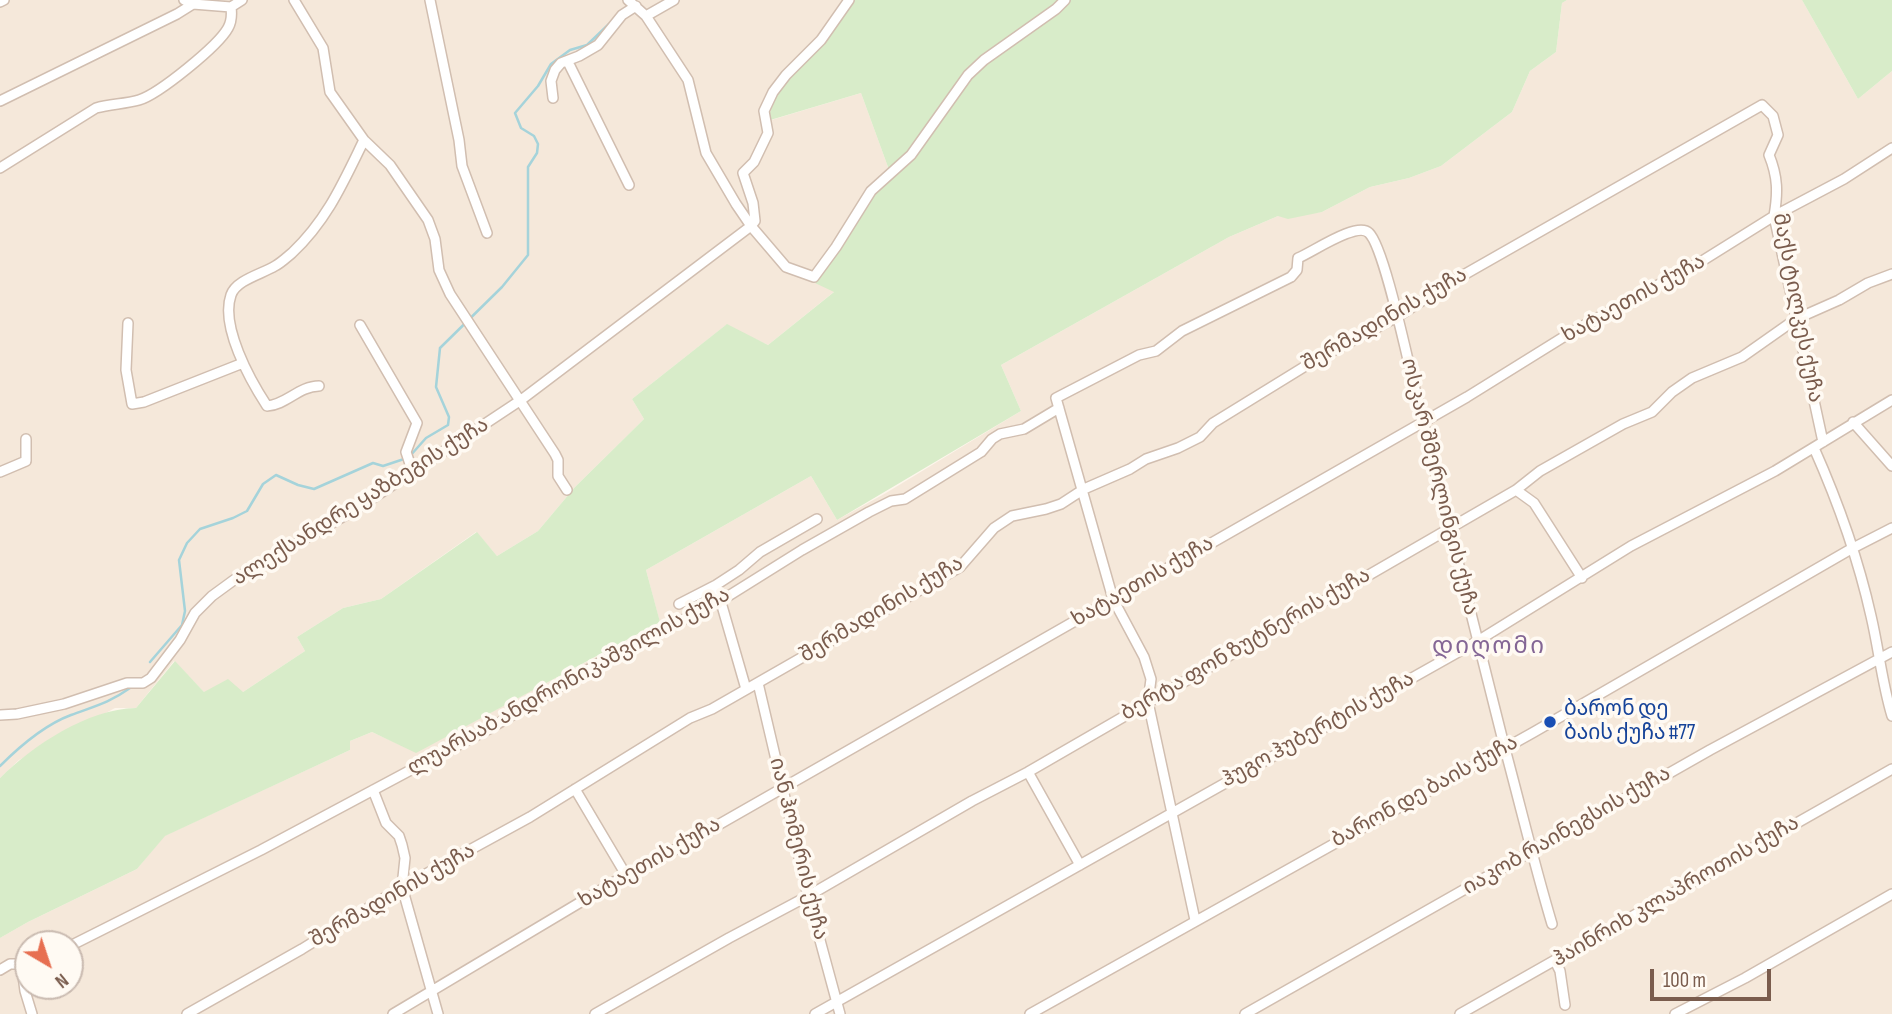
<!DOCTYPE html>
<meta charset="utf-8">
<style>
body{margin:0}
#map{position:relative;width:1892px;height:1014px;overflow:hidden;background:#fdf6ec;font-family:"Sofia Sans Condensed",sans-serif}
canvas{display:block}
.north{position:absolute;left:14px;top:930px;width:70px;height:70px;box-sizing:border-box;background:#fffaf3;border:2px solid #cabbb1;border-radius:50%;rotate:141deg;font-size:19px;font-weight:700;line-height:28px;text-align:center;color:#7a5c4d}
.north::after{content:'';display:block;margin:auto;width:24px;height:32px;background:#e76f51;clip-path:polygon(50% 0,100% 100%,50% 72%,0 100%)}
.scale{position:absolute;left:1650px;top:969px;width:121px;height:32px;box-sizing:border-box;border:4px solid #7a5c4d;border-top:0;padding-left:9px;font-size:21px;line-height:24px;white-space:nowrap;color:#7a5c4d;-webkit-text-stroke:5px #fffaf3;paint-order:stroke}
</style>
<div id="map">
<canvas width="1892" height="1014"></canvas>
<div class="north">N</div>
<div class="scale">100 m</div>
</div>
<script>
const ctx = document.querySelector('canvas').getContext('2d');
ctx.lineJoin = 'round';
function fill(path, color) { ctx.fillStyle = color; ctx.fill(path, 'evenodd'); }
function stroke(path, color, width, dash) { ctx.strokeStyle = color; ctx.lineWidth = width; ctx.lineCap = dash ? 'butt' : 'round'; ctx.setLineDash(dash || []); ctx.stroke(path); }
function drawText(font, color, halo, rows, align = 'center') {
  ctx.font = font + ' "Sofia Sans Condensed","Noto Sans Georgian",sans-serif'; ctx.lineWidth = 7; ctx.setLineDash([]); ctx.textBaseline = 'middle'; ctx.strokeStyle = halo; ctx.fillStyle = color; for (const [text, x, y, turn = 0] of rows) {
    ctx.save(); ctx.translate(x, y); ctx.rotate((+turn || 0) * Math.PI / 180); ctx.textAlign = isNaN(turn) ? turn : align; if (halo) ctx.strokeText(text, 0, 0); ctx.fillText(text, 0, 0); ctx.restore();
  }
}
const residential = new Path2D(`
 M0,0H852L768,121L861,93L892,178L869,200L815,282L835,291L768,345L726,325L632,399L644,419L575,487L538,531L497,556L476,532L381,599L343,608L297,637L305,651L243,692H204L174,661L136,708H115L19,760L0,778Z
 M1567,0H1802L1858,99L1892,71V1014H0V938L28,922L137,869L164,836L350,750V741L372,732L416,752L660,623L646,570L811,476L837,520L886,493L1021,411L1001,365L1229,237L1278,216L1322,212L1370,187L1409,178L1441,166L1512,112L1530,71L1556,52L1562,3ZM28,944H70V986H28Z`);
const green = new Path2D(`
 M852,0H1567L1562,3L1556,52L1530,71L1512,112L1441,166L1409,178L1370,187L1322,212L1288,219L1278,216L1229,237L1001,365L1021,411L837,520L811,476L646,570L660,622L416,753L372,732L350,741V750L165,836L137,869L28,922L0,938V778C34,745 87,709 136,708L175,661L204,692L228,679L243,692L305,651L297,637L343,608L381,599L477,532L497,556L538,531L575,487L644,419L632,399L727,324L768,345L834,292L815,283L869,200L892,178L861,93L767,121L780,85Z
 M1802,0H1892V71L1858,99Z`);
const stream = new Path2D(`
 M410,456L426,438L448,425L449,417L436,387L440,348L502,287L528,255V167L537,153L538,144L534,136L521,128L515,113L538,86L551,64L570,50L587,45L609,24
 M150,662L182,625L185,611L179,560L187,543L200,529L233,518L247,511L263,484L276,475L298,485L314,489L373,463L383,466L404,459
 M0,766C20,746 44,725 71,715C95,706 109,703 130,688`);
const minor = new Path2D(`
 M184,0L193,4L231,7L242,0
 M294,0L323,48L330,92L364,140L390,165L428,220L435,239L439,270L450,294L555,454L558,460V476L567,490
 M430,0L459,140L462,166L487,233
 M628,0L646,16L688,80L706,153L736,204L751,226L786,267L814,277L836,247L871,191L911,155L968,75L984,60L1056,9L1065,0
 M0,2L4,0
 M646,16L674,0
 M568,62L629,185
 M553,98L551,81L555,70L561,63L579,56L598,45L622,15L636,6
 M0,101L177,14L193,4
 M0,168L96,108C110,104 125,104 139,100C159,94 218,46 228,28C232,21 232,15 231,7
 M751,226L755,221L753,203L743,173L754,162L768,133L764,111L773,92L786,75L821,40L849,0
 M128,323L126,370L132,404L144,402L243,363
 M360,325L417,423L406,452L413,473
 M319,386C299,386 286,405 267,406C250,380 220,326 231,295C236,280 262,274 275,266C281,263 287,257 292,253C327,220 343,183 364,140
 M1853,422L1892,466
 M1814,448C1838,502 1858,558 1871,616C1879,650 1882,683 1892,716
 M0,472L26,461V439
 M1516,490L1534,503L1582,578
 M716,585L746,689
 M679,604L716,585L739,570L760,552L817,519
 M758,683L808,896L840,1014
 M0,715L17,714L64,704L127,683H143L151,678L180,640L195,613L212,596L238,577L358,508L521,400L751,226
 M1028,772L1080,865
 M575,789L626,875
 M373,790L386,823L399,836L402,845L405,858L402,887L438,1014
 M1195,920L1148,702L1151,679L1144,657L1113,599L1056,398L1139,355L1156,351L1182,331L1291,277L1297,270L1298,258C1313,252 1357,221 1369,233C1384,247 1407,358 1414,385C1444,505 1473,625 1504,745C1520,804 1534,864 1552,924
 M70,946L261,850L422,764L489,729L611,656L722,600L802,550L869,512L891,501L905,499L981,452L992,439L1000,434L1024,429L1059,408
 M1555,961L1560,971L1565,1005
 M22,968L25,991L32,1014
 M0,970L10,964H17L22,968L28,965
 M187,1014L302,949L402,887L530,817L690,718L712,709L960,567L994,528L1012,516L1046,509L1061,504L1084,489L1130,469L1146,459L1178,448L1200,437L1213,423L1312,362L1397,317L1453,281L1762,105L1773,116L1778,135L1769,155C1778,177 1778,193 1774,216L1823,442
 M393,1014L626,875L662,857L1467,397L1570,333L1702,261L1774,216L1844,179L1892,148
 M595,1014L729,938L808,896L972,801L1028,772L1516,490L1540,471L1623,424L1652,412L1672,392L1692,378L1742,357L1796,319L1839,300L1868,283L1892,274
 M815,1014L1476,642L1631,546L1775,471L1892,400
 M1030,1014L1534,732L1851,549L1892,528
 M1245,1014L1710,750L1892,652
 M1460,1014L1892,769
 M1675,1014L1745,978L1892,894`);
const markers = [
 [1550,722,7,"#1a4fb4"]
];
const streetNames = [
 ["ხატაეთის ქუჩა",1634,299,-29],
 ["მაქს ტილკეს ქუჩა",1797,308,79],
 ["შერმადინის ქუჩა",1385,320,-30],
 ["ოსკარ შმერლინგის ქუჩა",1439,487,76],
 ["ალექსანდრე ყაზბეგის ქუჩა",361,502,-32],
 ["ხატაეთის ქუჩა",1143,582,-30],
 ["შერმადინის ქუჩა",882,610,-31],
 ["ბერტა ფონ ზუტნერის ქუჩა",1246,645,-30],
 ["ლუარსაბ ანდრონიკაშვილის ქუჩა",569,682,-29],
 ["ჰუგო ჰუბერტის ქუჩა",1318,730,-29],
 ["ბარონ დე ბაის ქუჩა",1425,792,-29],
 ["იაკობ რაინეგსის ქუჩა",1567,831,-30],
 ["იან ჰომერის ქუჩა",798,849,76],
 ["ხატაეთის ქუჩა",650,863,-30],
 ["ჰაინრიხ კლაპროთის ქუჩა",1676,892,-30],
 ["შერმადინის ქუჩა",393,896,-30]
];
const transitNames = [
 ["ბარონ დე",1564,710],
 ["ბაის ქუჩა #77",1564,734]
];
const quarterNames = [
 ["დიღომი",1489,647]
];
fill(residential, '#f5e8da');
fill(green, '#d8ecc9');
stroke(stream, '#a5d3da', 2.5);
stroke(minor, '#d1beb0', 12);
stroke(minor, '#fff', 9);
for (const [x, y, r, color] of markers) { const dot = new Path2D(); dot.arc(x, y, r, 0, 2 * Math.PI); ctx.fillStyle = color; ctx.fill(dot); stroke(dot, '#fffaf3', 2.5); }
drawText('21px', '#7a5c4d', '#fffaf3', streetNames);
drawText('21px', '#164399', '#fffaf3', transitNames, 'left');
ctx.letterSpacing = '2px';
drawText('24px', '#846695', '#fffaf3', quarterNames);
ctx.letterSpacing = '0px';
</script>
